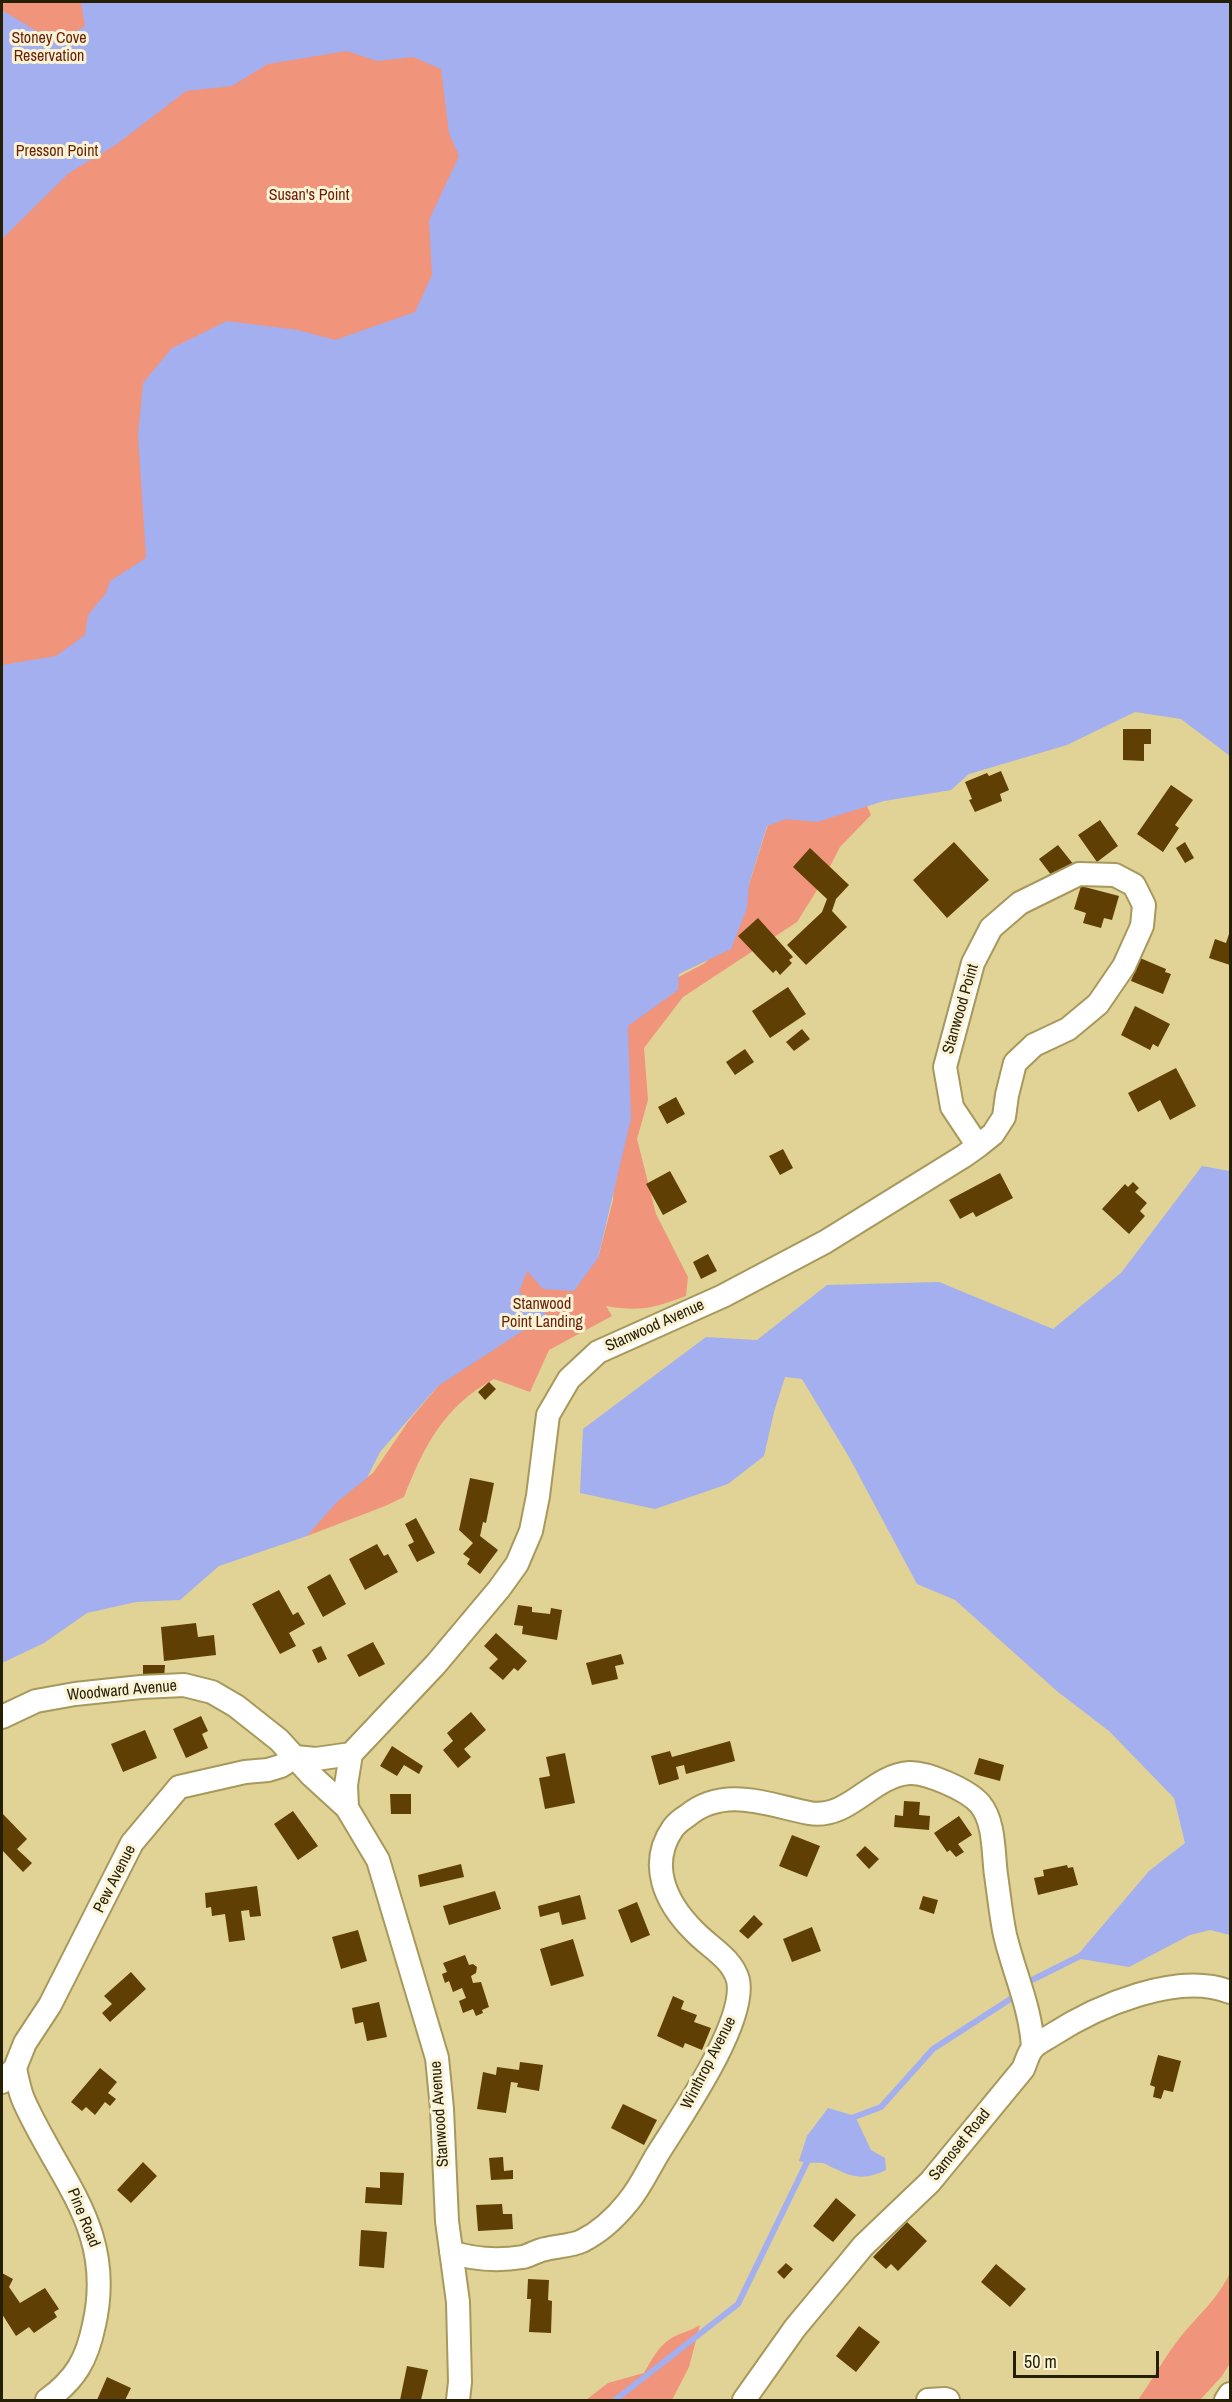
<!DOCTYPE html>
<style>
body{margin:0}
#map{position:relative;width:1232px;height:2402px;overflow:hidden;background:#e1d295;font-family:"Archivo Narrow",sans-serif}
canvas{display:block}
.frame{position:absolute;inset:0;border:3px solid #251f06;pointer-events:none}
.scale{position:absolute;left:1013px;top:2351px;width:146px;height:27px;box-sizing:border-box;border:3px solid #251f06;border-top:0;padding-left:8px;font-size:18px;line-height:21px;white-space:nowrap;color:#251f06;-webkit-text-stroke:4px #fbf3d5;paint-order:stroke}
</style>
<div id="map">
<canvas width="1232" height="2402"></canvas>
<div class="frame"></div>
<div class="scale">50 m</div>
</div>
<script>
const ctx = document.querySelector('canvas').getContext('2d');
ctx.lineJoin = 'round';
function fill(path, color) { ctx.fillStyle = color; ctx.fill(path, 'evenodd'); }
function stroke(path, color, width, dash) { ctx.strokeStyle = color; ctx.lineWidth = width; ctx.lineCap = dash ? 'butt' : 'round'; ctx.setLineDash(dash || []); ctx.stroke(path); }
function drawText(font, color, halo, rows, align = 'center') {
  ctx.font = font + ' "Archivo Narrow",sans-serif'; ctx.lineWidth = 6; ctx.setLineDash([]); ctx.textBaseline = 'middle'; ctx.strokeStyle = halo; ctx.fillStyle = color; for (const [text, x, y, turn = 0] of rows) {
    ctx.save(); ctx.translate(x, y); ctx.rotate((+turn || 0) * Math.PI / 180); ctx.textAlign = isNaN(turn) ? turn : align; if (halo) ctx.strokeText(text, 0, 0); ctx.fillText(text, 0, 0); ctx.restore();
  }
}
const green = new Path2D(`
 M2,2H458L429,31L472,100L445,298L160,540L77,656L2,675Z
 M861,792L871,815L840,847L822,882L797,922L683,997L644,1048L648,1100L637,1139L656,1214L688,1277L686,1296C653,1308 640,1312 606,1306L612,1316L549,1350L530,1392L494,1379C444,1406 424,1446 404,1497L385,1506L307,1536L330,1505L373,1473L408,1422L444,1379L529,1265H574L598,1258L613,1200L618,1113L627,1026L656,989L705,963L733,935L770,818Z
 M1230,2273V2363L1222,2376L1200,2400H1138C1153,2379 1165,2356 1182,2335C1201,2312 1216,2301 1230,2273Z
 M700,2325L689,2367L672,2400H586L608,2383L644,2373C651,2361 658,2347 670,2339C679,2333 691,2331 700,2325Z`);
const water = new Path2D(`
 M81,2H1230V756L1181,719L1135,712L1067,745L969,774L951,790L884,801L817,822L786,819L767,826L749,884L747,908L731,949L679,974L678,990L628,1026L631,1119L598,1258L574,1291L543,1289L527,1271L519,1292L547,1315L438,1386L380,1452L367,1478L337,1502L307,1536L219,1566L180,1600L136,1602L87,1613L44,1643L2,1663V665L56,656L85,635L88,615L106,593L110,581L146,558L138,435L143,383L172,348L227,321L298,330L335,340L415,312L432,275L429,220L459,156L449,133L441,69L413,57L377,61L347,51L268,64L232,86L186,91L117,144L69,173L2,239V10L56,43L85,26Z
 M1202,1166L1230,1171V1935L1210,1930L1190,1935L1129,1967L1075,1958L1149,1871L1185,1843L1174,1798L1109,1731L1058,1692L955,1600L917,1584L849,1457L802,1379L785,1377L774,1412L764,1456L728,1484L655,1509L580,1493L583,1429L706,1337L757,1340L827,1285L939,1282L1053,1329L1121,1273Z
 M828,2108L855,2116L871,2150L885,2158L886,2170C867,2179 855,2179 836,2169C832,2168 827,2164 823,2163C814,2162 809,2164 799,2161L807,2136Z`);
const stream = new Path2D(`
 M1032,1980L1082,1955
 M849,2119L881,2107L933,2049L1012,1998
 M615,2400L738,2304L810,2156`);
const building = new Path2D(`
 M1123,729H1151V744H1144V761L1123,760Z
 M1001,771L1009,790L1000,794L1002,801L975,812L969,800L972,799L965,782L987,773L989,776Z
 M1171,785L1193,800L1175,825L1179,828L1163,852L1137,834Z
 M1100,820L1118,846L1097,862L1078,835Z
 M954,842L989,880L947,918L913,880Z
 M1185,842L1194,858L1185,863L1176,848Z
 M1058,845L1074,865L1055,880L1039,859Z
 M810,848L849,885L836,899L832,911L847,927L806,965L787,945L822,912L827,899L793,867Z
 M1081,886L1119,896L1112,920L1104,918L1101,928L1083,923L1086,913L1074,909Z
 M758,918L793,957L789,960L792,963L780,975L776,970L773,973L738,936Z
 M1230,931V965L1209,958L1215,939L1226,943Z
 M1140,958L1166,969L1165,972L1171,974L1163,994L1131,981Z
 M788,987L806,1014L770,1038L752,1011Z
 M1135,1006L1170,1024L1158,1047L1153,1044L1150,1050L1121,1035Z
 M802,1029L810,1039L794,1051L786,1042Z
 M745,1049L754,1062L735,1075L726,1062Z
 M1176,1068L1196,1106L1170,1120L1160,1100L1138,1112L1128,1093Z
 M676,1097L685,1114L667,1124L658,1107Z
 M783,1149L793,1168L780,1175L769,1156Z
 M670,1171L687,1202L663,1215L646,1184Z
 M1000,1173L1013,1198L976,1217L973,1212L960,1219L949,1200Z
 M1133,1182L1139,1188L1135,1192L1147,1203L1140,1211L1145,1216L1129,1234L1102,1209L1125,1184L1128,1187Z
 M708,1254L717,1271L701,1279L693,1262Z
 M489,1382L496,1389L485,1400L478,1392Z
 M470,1478L494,1483L486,1523L483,1522L480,1536L498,1550L480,1574L467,1564L470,1559L463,1554L473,1543L459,1530Z
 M416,1518L435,1553L417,1562L408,1545L414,1542L405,1524Z
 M377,1544L384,1556L388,1554L398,1572L365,1590L349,1559Z
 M330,1574L346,1604L323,1617L307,1587Z
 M279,1590L293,1615L298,1612L305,1624L289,1633L296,1646L280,1654L252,1604Z
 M518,1605L532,1607V1612L550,1614L551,1608L562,1610L557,1640L522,1634L523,1626L514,1625Z
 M196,1623L198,1637L214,1635L216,1655L164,1661L161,1627Z
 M496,1633L527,1661L518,1671L514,1668L503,1680L489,1668L498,1659L484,1646Z
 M373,1642L385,1664L359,1677L347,1655Z
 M321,1646L327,1659L318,1663L312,1650Z
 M621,1654L624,1664L615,1666L618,1679L592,1685L586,1663Z
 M143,1665H165L164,1679L143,1678Z
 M471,1712L486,1730L464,1749L471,1757L458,1768L443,1750L453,1741L447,1733Z
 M201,1716L208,1731L202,1734L208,1748L186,1758L173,1729Z
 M145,1730L157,1758L123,1772L111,1744Z
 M730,1741L735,1761L686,1774L684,1765L676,1767L679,1779L659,1785L651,1756L670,1751L672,1757Z
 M392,1746L423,1766L419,1774L404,1765L397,1776L380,1766Z
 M565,1753L575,1803L545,1809L539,1778L550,1776L546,1757Z
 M979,1758L1004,1765L1000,1781L974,1774Z
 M390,1794H411V1814H391Z
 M904,1801L920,1802L919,1815L930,1816L929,1830L894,1827L895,1815L903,1816Z
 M293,1811L318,1846L298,1860L274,1824Z
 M2,1813L27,1839L17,1849L32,1863L23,1872L2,1850Z
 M959,1816L972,1835L958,1844L964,1852L956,1857L950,1850L947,1852L934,1833Z
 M792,1835L820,1846L807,1877L779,1866Z
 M865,1846L879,1859L869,1869L856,1855Z
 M461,1864L464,1877L420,1887L418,1875Z
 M1067,1865L1068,1868L1073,1867L1078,1885L1038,1895L1034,1878L1044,1876L1043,1870Z
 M257,1886L261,1916L250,1917L249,1910L241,1911L245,1940L229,1942L225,1914L212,1916L211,1907L206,1908L205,1893Z
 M495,1891L501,1909L449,1925L443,1906Z
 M580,1895L586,1919L562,1925L559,1912L540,1917L538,1906Z
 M923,1896L938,1900L934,1914L919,1909Z
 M637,1902L650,1935L631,1943L618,1910Z
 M754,1915L763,1924L748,1939L739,1931Z
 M812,1927L821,1951L792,1962L783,1939Z
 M358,1930L367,1961L341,1969L332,1937Z
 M573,1939L584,1976L551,1986L540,1949Z
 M465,1955L469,1965L473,1964L477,1967L476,1973L471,1976L473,1983L481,1982L489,2007L482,2010L483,2013L476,2016L473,2009L463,2013L459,2001L466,1998L462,1988L453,1992L449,1981L445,1983L442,1974L447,1972L443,1963Z
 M131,1972L146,1989L110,2022L102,2013L112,2004L104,1996Z
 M673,1996L684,2001L681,2009L697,2015L694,2022L711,2028L702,2050L685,2043L683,2048L657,2036Z
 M379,2002L387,2037L367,2041L363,2022L355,2024L352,2008Z
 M1158,2055L1181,2061L1173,2092L1164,2090L1161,2099L1153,2097L1155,2087L1150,2085Z
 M520,2062L543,2065L539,2091L517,2087L518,2083L511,2082L506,2113L477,2109L483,2072L496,2075L497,2067L519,2070Z
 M100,2068L117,2082L108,2093L116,2099L110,2106L105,2102L95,2115L86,2107L82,2111L71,2102Z
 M623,2104L657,2120L644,2145L611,2128Z
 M503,2157L504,2171L513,2170V2179L491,2180L489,2158Z
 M143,2162L157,2176L131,2203L117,2190Z
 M380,2172L404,2173L402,2205L365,2203L366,2187L380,2188Z
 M836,2198L856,2215L833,2242L813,2226Z
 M502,2204L503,2214H512L513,2229L478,2231L476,2205Z
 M907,2222L927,2241L898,2271L891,2264L886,2269L873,2257Z
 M361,2230L387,2232L384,2268L359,2266Z
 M786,2263L793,2269L784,2279L777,2272Z
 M996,2264L1026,2289L1010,2307L981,2282Z
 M2,2273L13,2279L9,2287L20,2303L45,2288L59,2309L54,2312L57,2317L34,2333L29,2327L16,2336L2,2314Z
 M528,2279L549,2280L548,2300L552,2301L551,2333L529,2332L531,2299H527Z
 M859,2326L880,2342L856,2372L836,2356Z
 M407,2366L428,2370L421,2400H400Z
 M107,2377L131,2388L125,2400H97Z`);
const street = new Path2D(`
 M2,1717L36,1701L75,1694L141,1687L184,1685L212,1692L236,1706L279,1740L312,1776L347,1808L378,1860L437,2058L442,2109L447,2221L458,2302L460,2382L458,2400
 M295,1757L316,1759L351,1754
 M347,1808L346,1785L351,1754L436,1664L499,1589L517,1564L531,1531L538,1496L548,1415L569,1379L598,1352L723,1296L825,1242L964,1156L978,1146L993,1134L1004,1117L1007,1095L1015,1063L1034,1045L1068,1029L1098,1004L1124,966L1142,926L1144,905L1134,885L1115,875L1079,874L1020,903L991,928L973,963L945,1067L952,1107L978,1146
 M15,2068C17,2078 19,2089 23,2099C58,2179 116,2229 94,2325C87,2359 76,2379 47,2400
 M2,2082L15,2068L25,2043L50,2005L132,1843L179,1787L245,1772L268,1770L281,1766L295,1757
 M451,2252C475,2260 498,2261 523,2257C531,2255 538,2250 546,2249C557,2246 571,2246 582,2241C600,2232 616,2217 628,2202C640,2188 648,2170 657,2155C680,2118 747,2022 738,1980C732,1958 709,1947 694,1931C665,1902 648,1864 673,1828C677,1823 682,1819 687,1816C724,1785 768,1805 809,1813C849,1820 871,1776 909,1773C927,1772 968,1790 980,1804C995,1822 993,1853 996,1875C999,1895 1001,1916 1005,1935C1014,1973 1031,2008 1033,2048
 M744,2400L795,2328L849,2263L863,2246L930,2182L1023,2069C1026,2063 1028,2053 1033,2048C1037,2043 1046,2039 1052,2035C1097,2006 1178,1971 1230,1992
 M928,2400L945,2399L948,2400
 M1226,2400L1230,2394`);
const parkNames = [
 ["Stoney Cove",49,39],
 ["Reservation",49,57],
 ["Presson Point",57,152],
 ["Susan's Point",309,196],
 ["Stanwood",542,1305],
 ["Point Landing",542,1323]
];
const streetNames = [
 ["Stanwood Point",961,1009,-74],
 ["Stanwood Avenue",655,1326,-24],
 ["Woodward Avenue",122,1691,-5],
 ["Pew Avenue",115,1879,-63],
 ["Winthrop Avenue",709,2063,-63],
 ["Stanwood Avenue",440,2114,-94],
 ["Samoset Road",960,2145,-51],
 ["Pine Road",83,2218,68]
];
fill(green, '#f0947c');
fill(water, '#a3afef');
stroke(stream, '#a3afef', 6);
fill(building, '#5f3f03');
stroke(street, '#a7985c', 26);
stroke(street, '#fff', 22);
drawText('16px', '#6a1f09', '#fbf3d5', parkNames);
drawText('16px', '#251f06', '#fbf3d5', streetNames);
</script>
